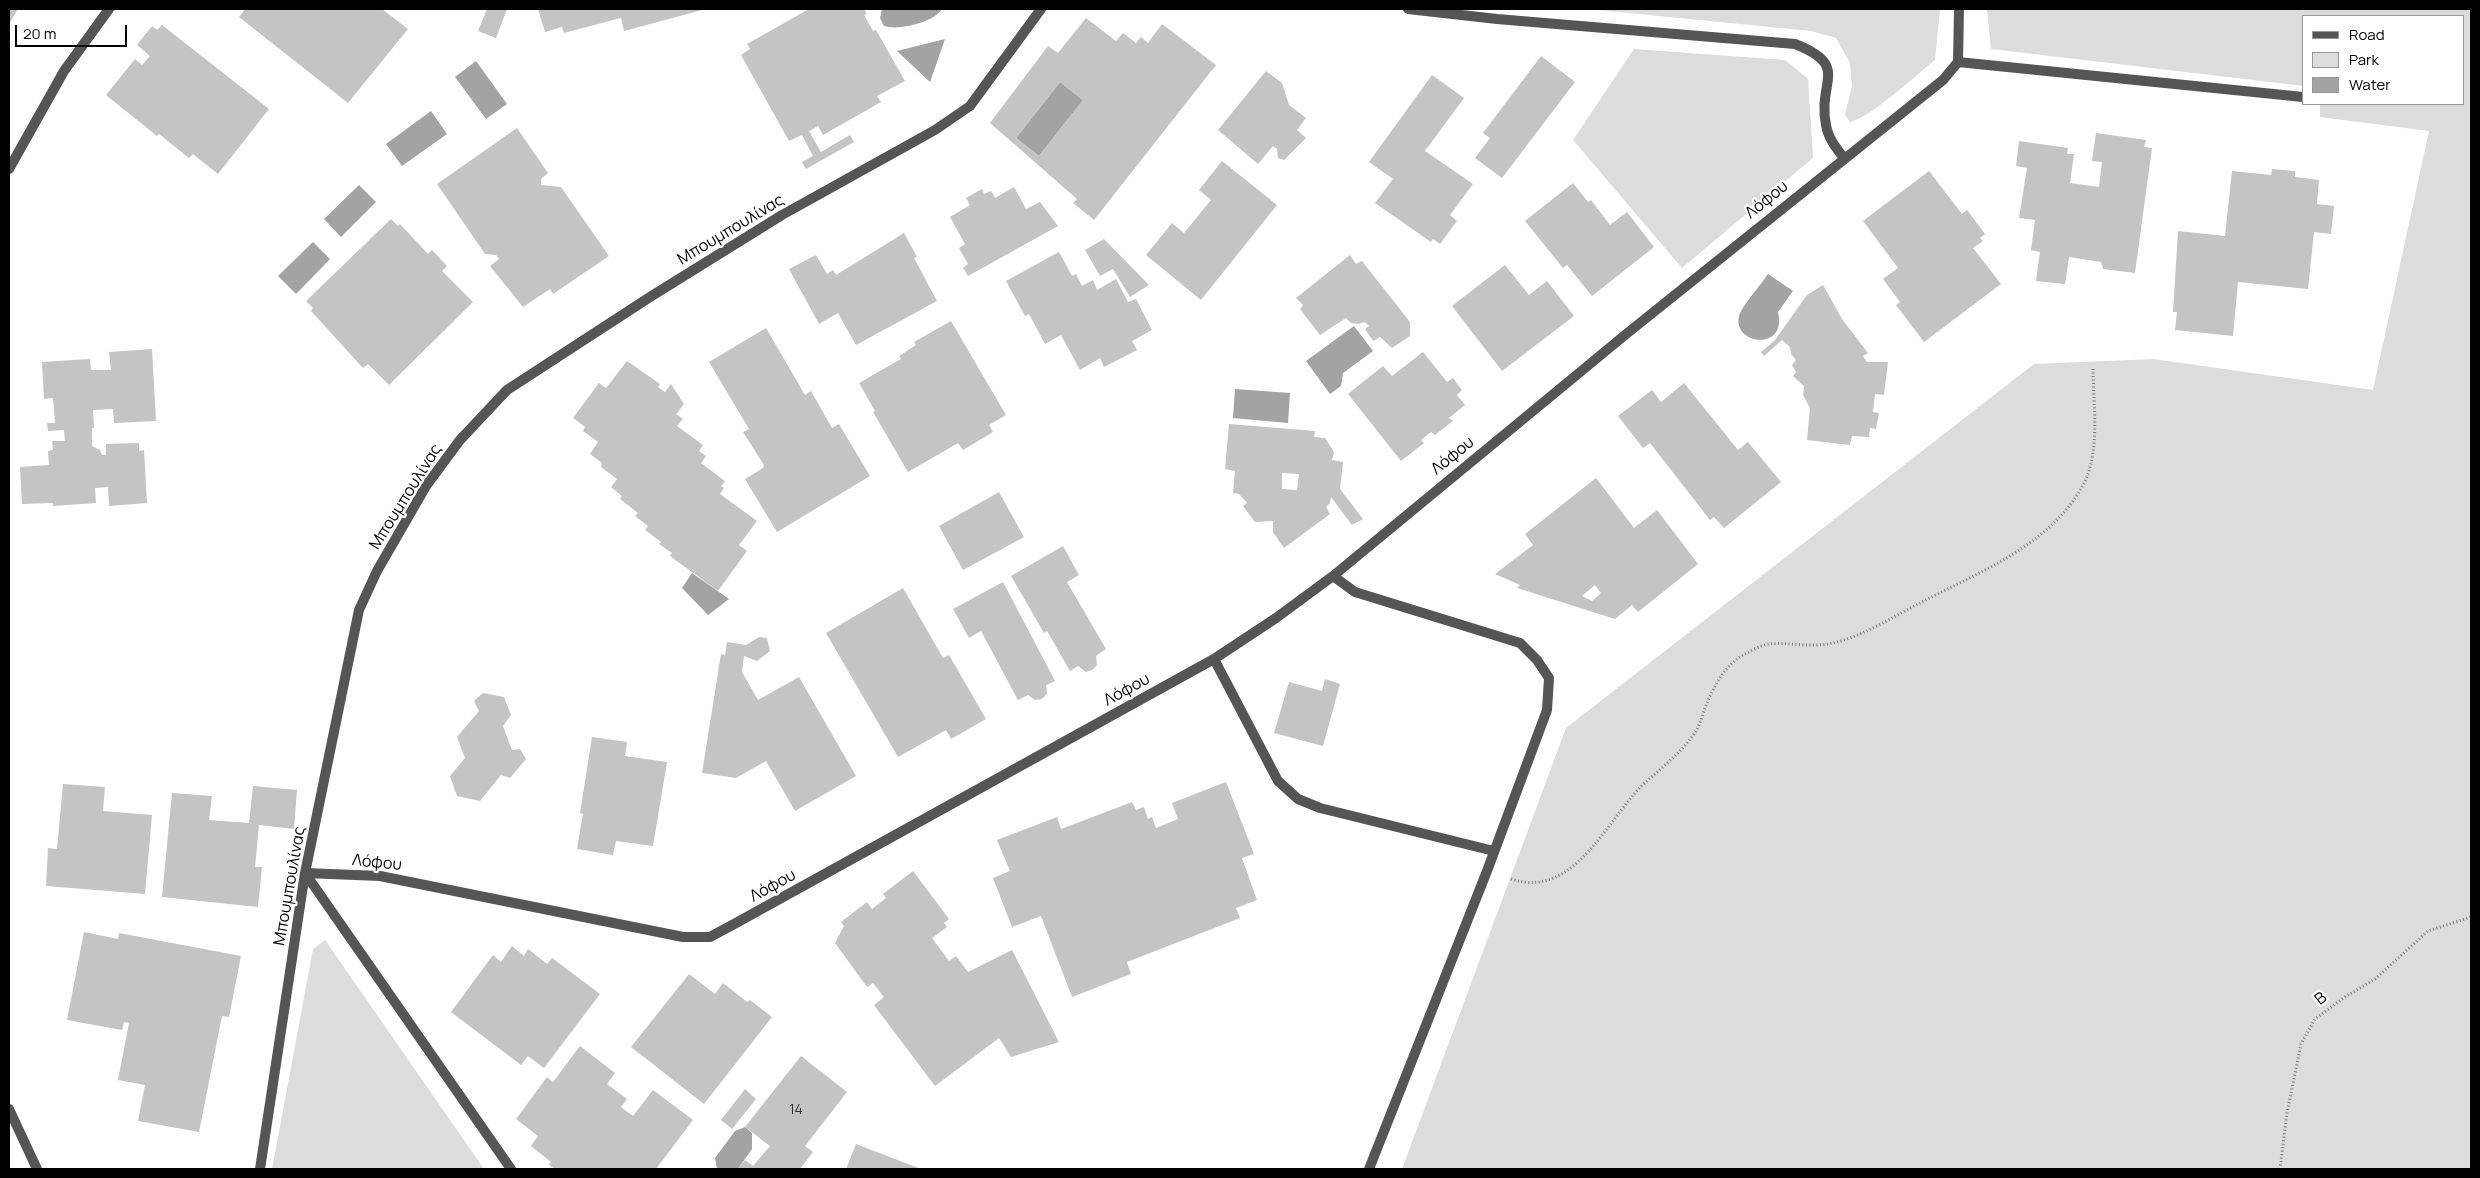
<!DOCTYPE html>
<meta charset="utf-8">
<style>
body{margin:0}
#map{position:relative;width:2480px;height:1178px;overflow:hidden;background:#fff;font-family:Manrope,sans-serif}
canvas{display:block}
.frame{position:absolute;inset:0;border:10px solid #000;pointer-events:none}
.legend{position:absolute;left:2302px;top:15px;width:162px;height:90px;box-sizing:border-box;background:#fff;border:1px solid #999;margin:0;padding:6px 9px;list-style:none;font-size:15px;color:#000}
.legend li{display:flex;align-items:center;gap:10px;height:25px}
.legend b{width:25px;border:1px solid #999}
.scale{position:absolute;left:15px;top:25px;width:112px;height:22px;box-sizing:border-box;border:2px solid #000;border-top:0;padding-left:6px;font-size:15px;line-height:18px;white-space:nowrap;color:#000;-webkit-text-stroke:4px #fff;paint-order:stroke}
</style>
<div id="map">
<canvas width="2480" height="1178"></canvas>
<div class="frame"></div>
<ul class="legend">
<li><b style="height:6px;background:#555"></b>Road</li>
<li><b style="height:14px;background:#dcdcdc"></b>Park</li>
<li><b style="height:14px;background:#a3a3a3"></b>Water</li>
</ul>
<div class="scale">20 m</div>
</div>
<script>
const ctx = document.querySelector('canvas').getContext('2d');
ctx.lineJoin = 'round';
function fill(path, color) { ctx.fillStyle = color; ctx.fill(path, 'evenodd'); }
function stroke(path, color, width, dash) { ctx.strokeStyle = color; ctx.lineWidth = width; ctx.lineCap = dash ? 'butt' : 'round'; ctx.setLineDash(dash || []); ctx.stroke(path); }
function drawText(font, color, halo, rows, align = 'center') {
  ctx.font = font + ' Manrope,sans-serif'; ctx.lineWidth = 4.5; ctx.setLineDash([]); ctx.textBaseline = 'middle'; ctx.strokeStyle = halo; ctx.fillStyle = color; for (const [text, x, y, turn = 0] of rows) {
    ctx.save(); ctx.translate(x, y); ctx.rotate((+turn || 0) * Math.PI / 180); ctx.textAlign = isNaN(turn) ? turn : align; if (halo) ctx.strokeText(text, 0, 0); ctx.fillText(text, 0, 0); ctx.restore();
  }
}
const green = new Path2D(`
 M1588,9H1940L1935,60C1915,76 1871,117 1850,122L1845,115L1852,86L1850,63L1836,38L1811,31Z
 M1987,9H2471V1169H1402L1566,728L2034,364L2153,359L2373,390L2429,131L2320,117V104H2464V16H2304V86L1991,49Z
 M1634,49L1785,60L1808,79L1813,158L1682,268L1573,140Z
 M325,940L484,1169H272L313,949Z`);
const water = new Path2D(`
 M882,9H942C935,22 898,31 884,26L880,18Z
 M945,39L930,82L897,51Z
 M476,61L507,104L486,119L455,77Z
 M1060,82L1083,100L1039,156L1016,138Z
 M431,111L447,134L402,166L386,144Z
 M359,185L376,202L341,237L324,219Z
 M313,242L330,259L296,294L278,276Z
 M1768,274L1793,291L1778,312C1788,355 1725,343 1741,311C1748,299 1760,286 1768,274Z
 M1354,326L1373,351L1343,373L1341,386L1330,394L1306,361Z
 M1235,389L1290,393L1288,423L1233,418Z
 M692,573L729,599L708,615L682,588Z
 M745,1127L752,1133V1149L738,1169H717L715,1158L735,1131Z`);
const building = new Path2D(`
 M9,9H18L9,24Z
 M245,9H382L408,29L348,103L239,17Z
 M487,9H507L496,38L478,31Z
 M538,9H706L624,31L621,18L564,33L562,27L545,32Z
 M809,9H864L867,14L864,15L873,31L876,30L905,81L877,96L881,102L823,135L818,126L809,131L821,152L850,135L854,142L806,169L802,162L813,156L802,135L789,141L741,55L750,49L747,44Z
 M1086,18L1116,41L1123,33L1136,43L1141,37L1148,43L1162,24L1216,65L1094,220L1073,203L1077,199L990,123L1048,46L1058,53ZM1060,82L1083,100L1039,156L1016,138Z
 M162,25L269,109L218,174L193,154L189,158L159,134L157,136L106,95L135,59L142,65L150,56L137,45L152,26L157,30Z
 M1541,56L1575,82L1502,178L1475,158L1490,138L1483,133Z
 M1266,71L1282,83L1289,105L1306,118L1297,130L1306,138L1284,160L1278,158L1277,149L1273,146L1258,164L1218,130Z
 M1432,75L1464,98L1425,151L1473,184L1450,215L1457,221L1440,244L1433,239L1431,242L1375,203L1393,179L1369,162Z
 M517,128L548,173L541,179V185L561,187L609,256L553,294L550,289L523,307L490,266L499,259L496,255L485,254L437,184Z
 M2096,133L2146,140L2144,147L2152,148L2135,273L2103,269L2101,262L2069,257L2065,284L2036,281L2040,252L2031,250L2035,220L2019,218L2027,168L2016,166L2019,141L2068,148L2067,154H2074L2070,183L2099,187L2102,162L2092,161Z
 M1222,161L1277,205L1201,300L1146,255L1172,223L1184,233L1211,200L1199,190Z
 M2272,169L2295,171V177L2319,180L2317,204L2334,206L2331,234L2314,232L2308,289L2238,282L2233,336L2175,330L2177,312H2173L2178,231L2225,236L2232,171L2271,175Z
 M1929,171L1962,214L1967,210L1985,234L1980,238L1983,241L1973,248L2001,284L1924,342L1896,305L1900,302L1883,279L1898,268L1863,221Z
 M1573,183L1588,202L1591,200L1610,225L1627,212L1654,247L1592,296L1567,265L1563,268L1525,221Z
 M1014,187L1026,209L1040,202L1058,226L968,276L963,268L968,264L959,248L965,244L950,217L970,205L966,198L982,189L984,194L991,191L995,198Z
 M391,219L398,226L400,224L428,254L432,250L447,266L442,271L473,302L389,385L368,364L363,368L311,311L313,308L306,301Z
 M904,233L917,257L914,258L937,301L856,345L838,313L819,324L789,269L816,255L827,274L833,270L836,275Z
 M1104,239L1149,285L1130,297L1113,269L1100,276L1085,250Z
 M1059,252L1072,276L1076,274L1082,286L1093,280L1097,290L1116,279L1128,302L1136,299L1152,330L1132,341L1137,350L1104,367L1100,358L1080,370L1061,335L1045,344L1029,314L1025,316L1006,281Z
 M1350,255L1356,264L1362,261L1410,322V336L1392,348L1380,337L1373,341L1365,329L1369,326L1365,322L1358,324L1351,323L1346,318L1320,335L1300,309L1303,305L1296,298Z
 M1505,265L1529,295L1547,281L1574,316L1502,371L1452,306Z
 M1823,285L1842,319L1868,353L1863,356L1867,362H1888L1884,395L1875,394L1873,412L1879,413L1876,429L1870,428L1869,437L1852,436L1850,445L1807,440L1810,408L1803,395L1804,386L1793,376L1796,372L1792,365L1796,360L1791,354L1790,347L1782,340L1764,356L1761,352L1775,340L1807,295Z
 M951,321L1006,415L989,425L993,432L963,450L958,443L908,472L873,412L875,411L859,383L901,359L899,356L916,345L914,342Z
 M766,328L805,395L811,391L832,428L839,424L870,476L777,532L745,479L763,468L764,465L743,432L749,429L709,362Z
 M152,349L156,421L114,423L113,409L93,410L94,428H92V446L100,450L102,455H106V444L139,443V451L144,450L147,503L109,506L108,487L95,488L96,503L53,506V503L22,504L20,467L49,465L48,451L53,450L52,441H65L64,430L48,431L47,423H55L53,398L44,399L42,362L90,359L91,370H111L109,352Z
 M1423,352L1447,382L1453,378L1462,390L1457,395L1465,405L1449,418L1453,421L1435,435L1431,432L1421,440L1424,443L1401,461L1348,394L1383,366L1392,376Z
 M627,361L660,384L658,387L665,392L671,384L684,404L676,414L683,419L677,426L703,445L699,451L706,456L701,463L725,481L721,486L724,488L720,494L757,521L739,545L747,551L718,591L670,556L672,553L659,544L661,542L645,530L648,526L635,516L638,513L620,499L622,496L611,487L617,479L601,467L602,463L590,454L598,442L583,431L585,427L573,418L599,383L606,388Z
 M1684,383L1738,450L1748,442L1781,482L1724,528L1714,517L1710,520L1650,443L1643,448L1618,416L1652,390L1661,402Z
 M1229,424L1315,431L1314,437L1325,438L1334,452L1332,460L1343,462L1340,489L1363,519L1352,525L1331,497L1330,503L1326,507L1330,514L1284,548L1273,532V521L1255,522L1243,506L1247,503L1239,494L1233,493L1235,471L1225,469ZM1282,473L1299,474L1297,490L1282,489Z
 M1596,478L1634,528L1657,510L1698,564L1638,612L1632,605L1615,619L1517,588L1520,585L1495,574L1533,545L1525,534ZM1595,585L1601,593L1592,601L1582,596Z
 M999,492L1024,537L963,570L939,526Z
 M1063,546L1079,575L1067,582L1106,649L1096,656L1097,665L1092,670L1086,672L1078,666L1070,671L1047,631L1044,633L1011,576Z
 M1003,582L1055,681L1046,685L1047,694L1042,699L1035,700L1028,695L1018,700L981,631L969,638L953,609Z
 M903,588L943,658L949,655L986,719L951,739L946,730L898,757L826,633Z
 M759,637L767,638L770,651L757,661L744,656L742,672L758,700L799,677L856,776L795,811L766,761L736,778L702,773L721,654L725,655L727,642L746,645Z
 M1325,679L1340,684L1323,746L1274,733L1289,682L1322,691Z
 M483,693L504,697L511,715L503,726L512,750L520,749L526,759L510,778L501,775L480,801L457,796L450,776L465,758L457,737L479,711L474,701Z
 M592,737L627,742L625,756L667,762L653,846L616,841L613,855L577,849L583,814L580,813Z
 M1226,782L1254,854L1242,858L1257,900L1236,908L1240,918L1127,962L1131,974L1072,997L1041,916L1012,927L993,878L1010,871L997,840L1057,817L1061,829L1132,802L1136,810L1144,807L1148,819L1152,817L1156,828L1178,819L1172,803Z
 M63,784L105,787L103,811L152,815L145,894L46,886L48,848L57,849Z
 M253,786L297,790L294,829L259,825L255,867H262L258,907L162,897L172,793L212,796L209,820L249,823Z
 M913,871L949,919L944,923L947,927L932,938L949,961L956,956L968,972L1012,950L1059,1042L1011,1057L999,1038L935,1086L874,1005L884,997L873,983L867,987L835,943L844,926L841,922L867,902L872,909L886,898L883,894Z
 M84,932L118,939L119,933L241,956L229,1017L222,1016L199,1132L138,1121L145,1085L118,1080L129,1023L124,1022L122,1030L67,1020Z
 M512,946L524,956L528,949L547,964L552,958L600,994L544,1068L528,1056L521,1065L451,1012L493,955L501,962Z
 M689,974L715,994L723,983L747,1002L750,1000L772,1017L704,1104L631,1047Z
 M580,1046L615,1073L607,1084L627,1099L621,1107L633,1116L653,1090L693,1120L656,1169H555L549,1165L551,1162L531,1146L538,1136L516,1119L547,1077L553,1082Z
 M801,1056L847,1092L805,1146L813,1152L800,1169H738L745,1160L753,1166L770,1146L745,1127Z
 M745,1089L756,1099L732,1129L721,1120Z
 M856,1144L921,1169H846Z`);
const path = new Path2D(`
 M1511,879C1577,901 1609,813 1648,780C1665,765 1683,751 1696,731C1701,723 1703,712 1707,703C1715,684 1726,664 1745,654C1752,650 1762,645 1769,644C1790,642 1812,648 1833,643C1864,636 1894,616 1922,602C1979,572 2051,545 2083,485C2101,452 2093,403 2093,367
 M2280,1169L2287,1113L2301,1044L2315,1019L2345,997L2375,979L2428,931L2471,917`);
const minor = new Path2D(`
 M1408,9L1497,19L1795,44C1851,66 1817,81 1826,125C1828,138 1836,148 1844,158
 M1958,62L2303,97
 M9,169L64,71L109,9
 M1333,576L1355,592L1520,643L1537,660L1549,678L1547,710L1487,871L1369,1169
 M1214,659L1278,781L1298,799L1320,808L1494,851
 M305,873L380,876L683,937H710L736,923L1214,659L1276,618L1333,576L1625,335L1943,80L1958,62L1959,9
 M305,873L511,1169
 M9,1109L37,1169
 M260,1169L305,873L359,610L377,571L426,486L460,440L507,390L650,297L782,215L935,130L970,106L1041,9`);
const numberNames = [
 ["14",796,1110]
];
const streetNames = [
 ["Λόφου",1767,200,-39],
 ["Μπουμπουλίνας",731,230,-31],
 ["Λόφου",1453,456,-39],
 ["Μπουμπουλίνας",406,497,-58],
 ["Λόφου",1127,690,-29],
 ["Λόφου",377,863,6],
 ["Μπουμπουλίνας",290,886,-80],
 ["Λόφου",773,886,-29],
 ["Β",2321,999,-38]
];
fill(green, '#dcdcdc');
fill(water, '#a3a3a3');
fill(building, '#c4c4c4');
stroke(path, '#777', 3, [1, 2.5]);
stroke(minor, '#555', 10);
drawText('14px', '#313131', null, numberNames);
drawText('16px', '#000', '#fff', streetNames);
</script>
